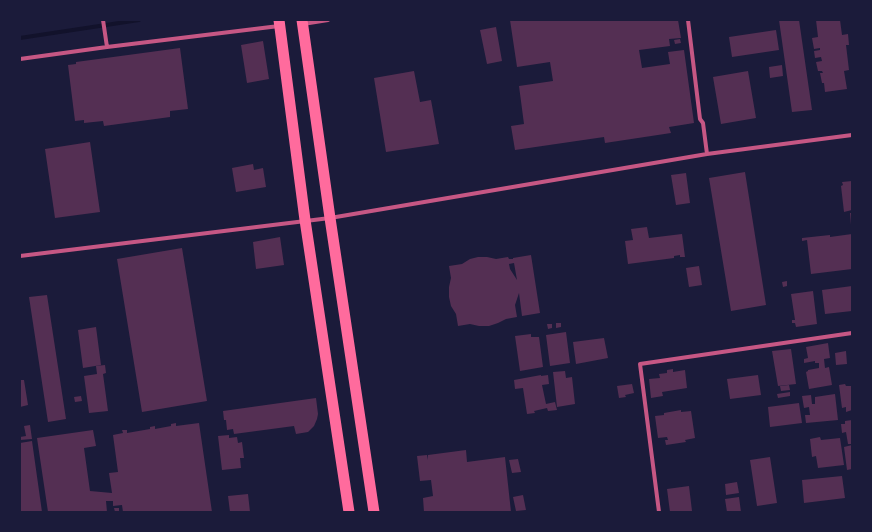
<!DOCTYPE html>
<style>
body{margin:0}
#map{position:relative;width:872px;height:532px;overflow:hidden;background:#1b1b3a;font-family:Barlow,sans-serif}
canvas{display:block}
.frame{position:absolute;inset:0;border:21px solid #1b1b3a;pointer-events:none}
</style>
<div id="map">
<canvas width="872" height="532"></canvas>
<div class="frame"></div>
</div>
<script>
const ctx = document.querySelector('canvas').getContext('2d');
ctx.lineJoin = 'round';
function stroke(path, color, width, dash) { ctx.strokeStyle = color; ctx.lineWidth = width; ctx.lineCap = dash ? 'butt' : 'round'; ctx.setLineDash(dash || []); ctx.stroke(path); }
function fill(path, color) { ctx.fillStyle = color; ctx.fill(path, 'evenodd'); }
const stream = new Path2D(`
 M20,38L139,20`);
const building = new Path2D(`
 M510,20H678L681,38L669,39L670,46L639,50L642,68L670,64L668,52L684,50L694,123L669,127L671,133L605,143L604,137L515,150L511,126L524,124L519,86L553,81L550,62L517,67Z
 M779,20H799L812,110L792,112Z
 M816,20H840L842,35L848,34L849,45H846L849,70L844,71L847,89L825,92L824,83H822L820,73H823L822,71H818L816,62L822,61L821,57L815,58L814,51L820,50V48L814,49L812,38L818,37Z
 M496,27L502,61L487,64L480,30Z
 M776,30L779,50L732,57L729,37Z
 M680,39L681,43L675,44L674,40Z
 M263,41L269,79L247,83L241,45Z
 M180,48L188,109L170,111V117L104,126L103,121L84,123V120L75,121L68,65L76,64V62Z
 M782,65L783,76L770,78L769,67Z
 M414,71L420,102L431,100L439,144L386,152L374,78Z
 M748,71L756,118L721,124L713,77Z
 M90,142L100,212L55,218L45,149Z
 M253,164L254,170L263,168L266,187L236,192L232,168Z
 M745,172L766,305L731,311L709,178Z
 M686,173L690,203L676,205L671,175Z
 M852,181V210L844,212L841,186L843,185L842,182Z
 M850,213H852V225H851Z
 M647,227L649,238L682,234L685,257H680V255L674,256V258L628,264L625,241L633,240L631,229Z
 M852,234V269L811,274L807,240L802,241V238L830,235V237Z
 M280,237L284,265L256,269L253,242Z
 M182,248L207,401L142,412L117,259Z
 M531,255L540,313L522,316L519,293L515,305L517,317L506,319L498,323L489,326H479L470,324L458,326L456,314L451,306L449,297V287L451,278L449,266L462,264L470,259L478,257H487L496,259L508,257L509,259H513V258ZM514,263L517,280L510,269L509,264Z
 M699,266L702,285L689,287L686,268Z
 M787,281V286L783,287L782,282Z
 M852,286V311L825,314L822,290Z
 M813,291L817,324L796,327L795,323H792V320H795L791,294Z
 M47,295L66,419L48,422L29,297Z
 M556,323H561V327L556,328Z
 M547,324H552V328L548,329Z
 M96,327L101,365L83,368L78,330Z
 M566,332L570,363L550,366L546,335Z
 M531,334V337H539L543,367L520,371L515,336Z
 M604,338L608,358L576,364L573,342Z
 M828,343L830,358L824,359L825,368L829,367L832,385L809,389L806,372L808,371V370L819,368V363H815V361L804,363V359L808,358L806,347Z
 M791,349L796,384L778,386L772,351Z
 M846,351L847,364L836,365L835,353Z
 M105,365L106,373L103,374L108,411L89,413L84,376L97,374L96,366Z
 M673,369V372L685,370L687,388L662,392L663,396L651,398L649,379L660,378L659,374L667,373V370Z
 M565,371L566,378L572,377L575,404L557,407L553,372Z
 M541,375V376L548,375L549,384L542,385L546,404L555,402L557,410L548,411L547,408L534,411L535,413L527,414L523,388L515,389L514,380Z
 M758,375L761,395L730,399L727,379Z
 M20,380H24L28,405L20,407Z
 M632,384L634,393L625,395L626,397L619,398L617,386Z
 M845,384L846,386H852V410L846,412V407L842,408L839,385Z
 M789,385L790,390L781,391L780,386Z
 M790,392V396L778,398L777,394Z
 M835,394L838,420L806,423L805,415H810L809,407L804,408L802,396L811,395L812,404H815V397Z
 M81,396L82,401L75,402L74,397Z
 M316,398L318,414L317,419L314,426L308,432L296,434L294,426L234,434L233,429L227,430L226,420H224L223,411Z
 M799,403L802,423L770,427L768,407Z
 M681,410V412L691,411L695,438L685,440L686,442L666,445L665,440H668L667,437L658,438L655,416L664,415V413Z
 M852,420V444H848L846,432L842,433L841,424H845V421Z
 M176,423V426L199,423L212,512H123L122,505L113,506V501H106L107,512H48L37,438L93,430L96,446L84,448L90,491L112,493L109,473L118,472L113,435L123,433L122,430H127V433L150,429V427L155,426V429L171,426V424Z
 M30,425L32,439L20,440V437L26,436L24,426Z
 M229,435V438L237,437L238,443L242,442L244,458H240L241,468L222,470L218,436Z
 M820,437L821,440L840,438L844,465L818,468L816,456L812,457L810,439Z
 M32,441L42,512H20V443Z
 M852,445V469L847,470L844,447Z
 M466,450L467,462L505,457L511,512H424L423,498L433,496L431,480L420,481L417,456L427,455L428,460V455Z
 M770,457L777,503L757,506L750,460Z
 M518,459L521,472L512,473L509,460Z
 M842,476L845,498L804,503L802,480Z
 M737,482L739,493L726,495L725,484Z
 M689,486L692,511L670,512L667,489Z
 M248,494L250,512H230L228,496Z
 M523,495L526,510L516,511L513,497Z
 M739,497L741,512H727L725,499Z
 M114,508H119V512H115Z`);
const minor = new Path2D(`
 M103,20L107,47
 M688,20L700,119L703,123L707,154
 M303,24L328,20
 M20,59L107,47L279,26
 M20,256L330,218L707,154L852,135
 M659,512L640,364L852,333`);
const trunk = new Path2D(`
 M279,20L305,220L349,512
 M302,20L330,218L374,512`);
stroke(stream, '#12122b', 4);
fill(building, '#542f53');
stroke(minor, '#c65784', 4);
stroke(trunk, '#ff6b9d', 11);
</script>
